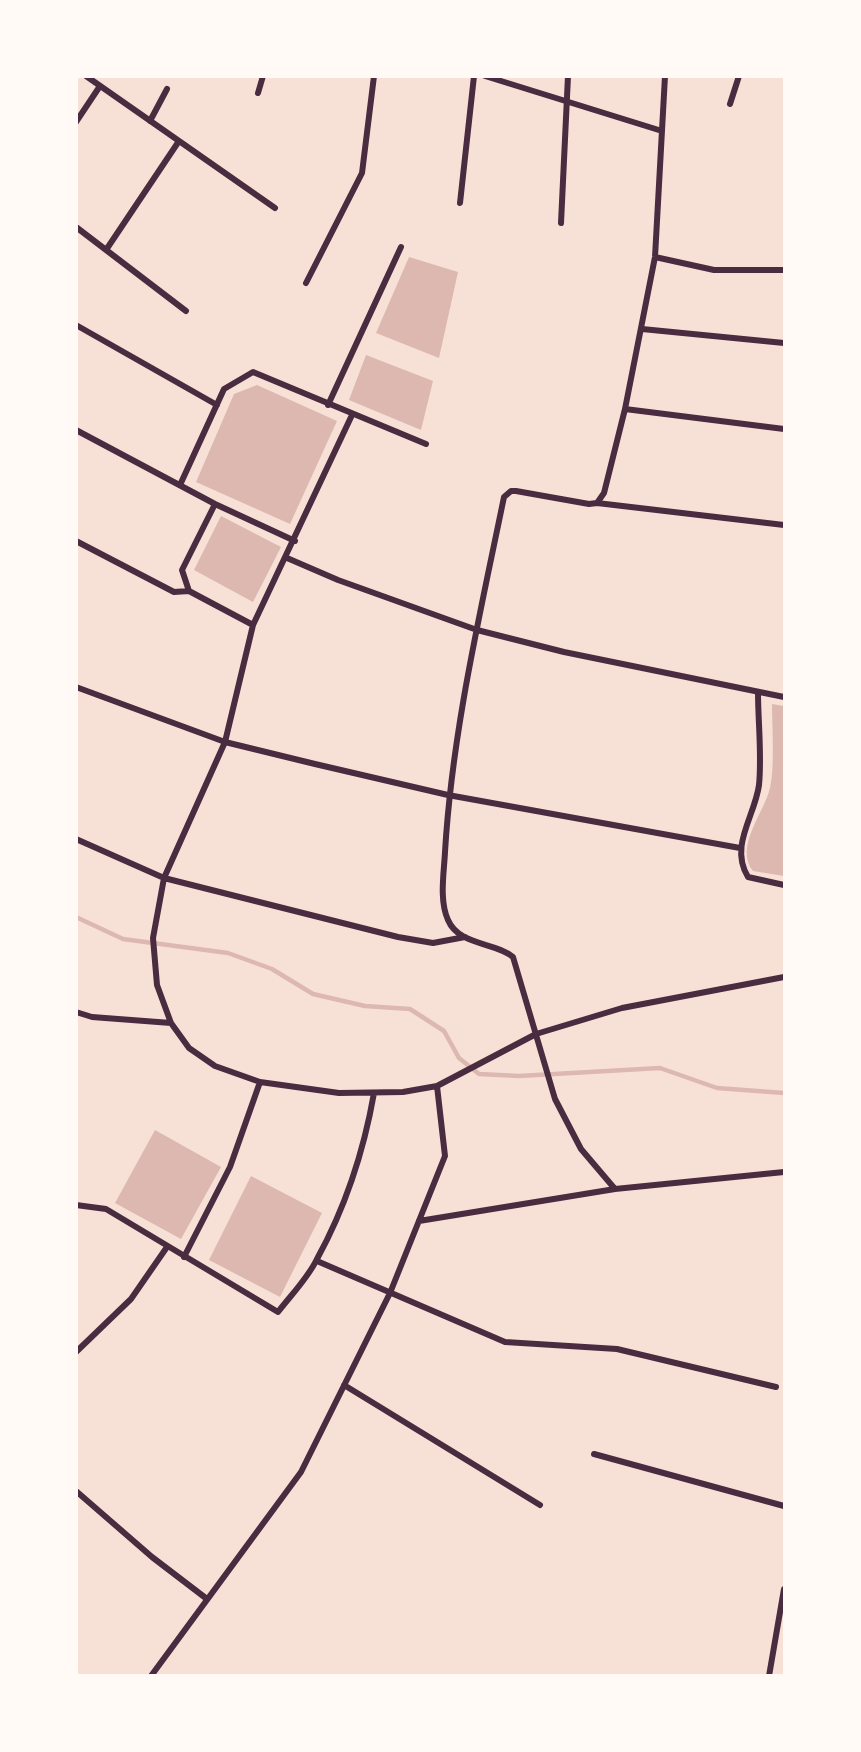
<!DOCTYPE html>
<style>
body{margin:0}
#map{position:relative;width:861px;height:1752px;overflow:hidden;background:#f7e1d7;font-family:"Space Grotesk",sans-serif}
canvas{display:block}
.frame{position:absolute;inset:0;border:78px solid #fffaf5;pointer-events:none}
</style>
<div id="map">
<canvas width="861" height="1752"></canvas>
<div class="frame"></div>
</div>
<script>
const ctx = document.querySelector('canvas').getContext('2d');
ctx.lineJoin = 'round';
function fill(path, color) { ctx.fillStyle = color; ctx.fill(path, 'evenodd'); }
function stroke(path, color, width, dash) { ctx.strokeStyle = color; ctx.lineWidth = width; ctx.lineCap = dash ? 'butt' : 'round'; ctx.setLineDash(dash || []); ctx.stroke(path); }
const water = new Path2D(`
 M409,257L458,272L439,358L376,333Z
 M366,355L433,381L421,430L349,400Z
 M257,385L337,421L290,524L196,482L234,394Z
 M221,516L281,547L253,602L194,570Z
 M772,704L784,706V876L753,871C734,847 764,813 770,788C775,767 772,727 772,704Z
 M155,1130L221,1167L181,1239L115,1203Z
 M251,1176L322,1213L280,1297L209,1260Z`);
const stream = new Path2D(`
 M76,917L123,939L228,953L272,969L313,994L365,1006L410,1009L444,1031L459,1058L479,1074L519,1076L660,1068L717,1088L784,1093`);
const minor = new Path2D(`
 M86,76L275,208
 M485,76L662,131
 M665,76L655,257L625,409L604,493L597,503L589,504L516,491H511L504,497C480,614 452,733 445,852C444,873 439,900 448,920C459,946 496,942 513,957L555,1099L581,1149L615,1189L784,1172
 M258,93L263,76
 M730,104L739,76
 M150,121L167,89
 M76,122L100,86
 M460,203L474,76
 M561,223L568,76
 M76,227L186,311
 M106,250L179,141
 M655,257L714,270H784
 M306,283L362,173L374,76
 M76,325L217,405
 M642,329L784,343
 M328,405L401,247
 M625,409L784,429
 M352,415L253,625L225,742L164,878L153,938L157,985L171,1023L189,1048L215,1066L260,1082L339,1093L403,1092L437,1086L536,1034L622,1008L784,977
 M76,430L215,504L295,541
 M180,485L224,389L253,372L426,444
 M597,503L784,525
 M76,541L174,592L189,591L253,625
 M287,558L338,580L477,630L564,652L784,697
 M189,591L182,570L215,504
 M76,687L225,742L315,764L448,795L740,848
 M758,692C758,722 762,755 759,785C755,816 729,846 748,877L784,885
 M76,839L164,878L398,937L433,943L465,937
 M76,1012L92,1017L171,1023
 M76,1205L106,1209L278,1312C291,1295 308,1278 317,1259C345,1208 364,1150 374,1093
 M419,1221L615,1189
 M184,1257L230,1167L260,1082
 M317,1261L505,1342L617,1349L776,1387
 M76,1352L131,1299L167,1247
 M344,1385L540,1505
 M594,1454L784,1506
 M76,1491L152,1557L207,1599
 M151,1676L301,1472L390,1293L445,1156L437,1086
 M769,1676L784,1589`);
fill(water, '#dcb8b0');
stroke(stream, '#dcb8b0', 4.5);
stroke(minor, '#4a2c40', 6);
</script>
